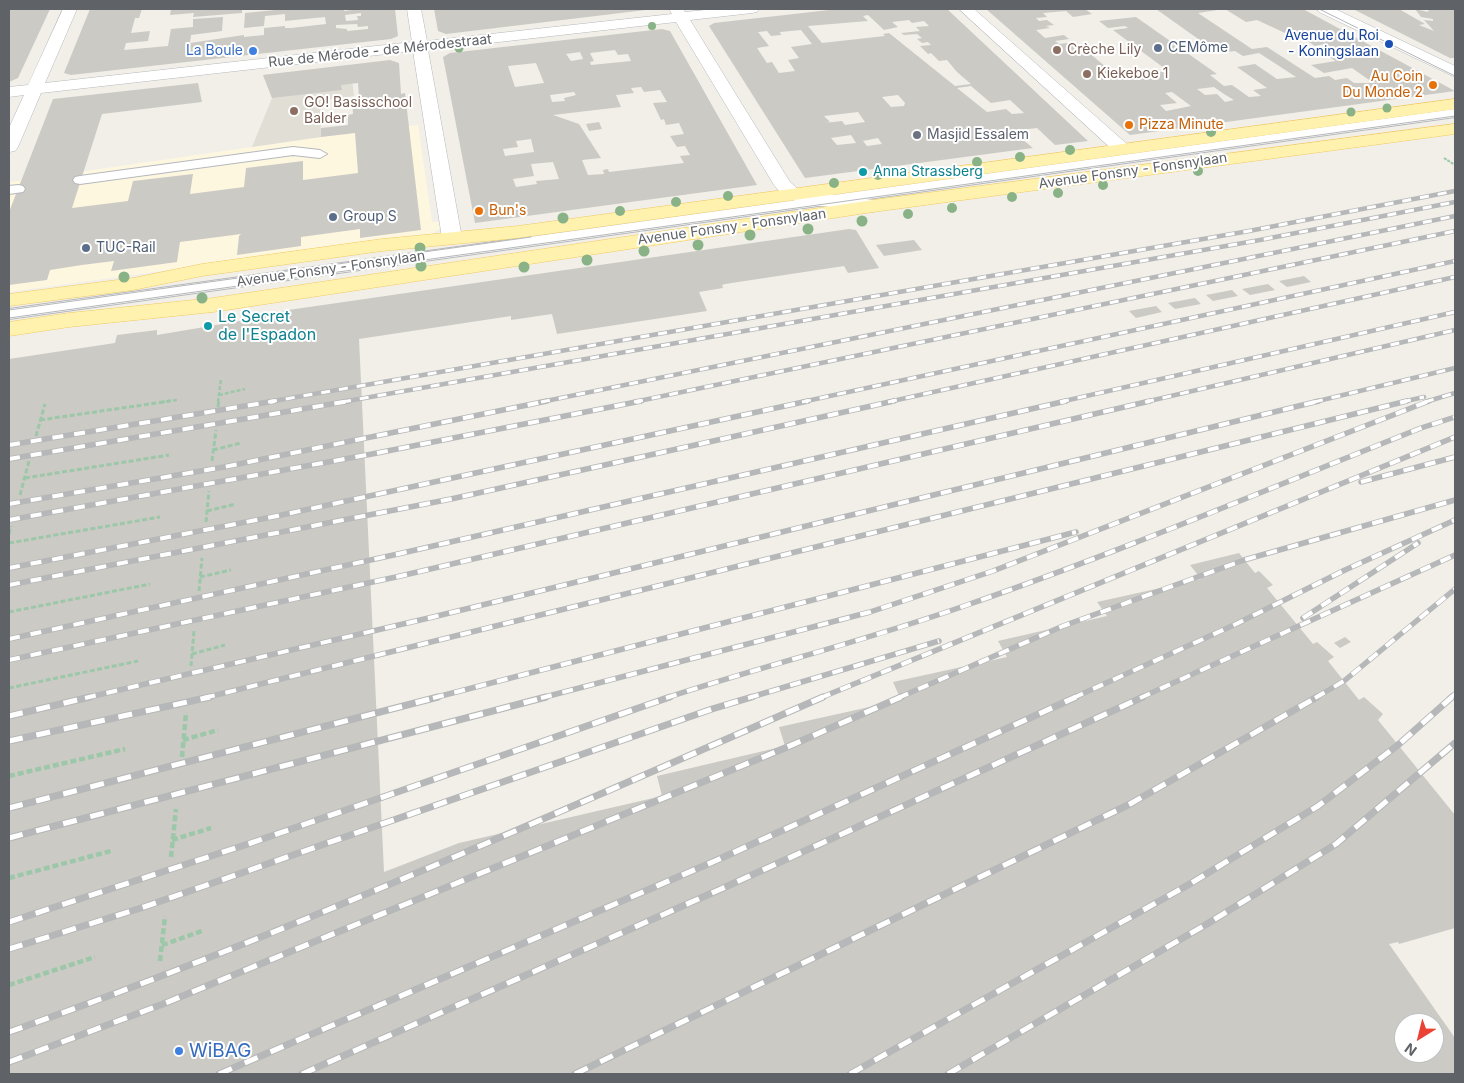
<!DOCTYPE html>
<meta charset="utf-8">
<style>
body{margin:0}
#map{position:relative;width:1464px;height:1083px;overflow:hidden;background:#f1efe8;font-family:Inter,sans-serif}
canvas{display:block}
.frame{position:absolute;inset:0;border:10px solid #5f6368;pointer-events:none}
.north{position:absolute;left:1394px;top:1013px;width:50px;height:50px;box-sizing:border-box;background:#fff;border:1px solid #bfc1c3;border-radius:50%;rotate:216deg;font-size:14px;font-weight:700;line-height:20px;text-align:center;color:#5f6368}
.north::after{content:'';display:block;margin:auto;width:18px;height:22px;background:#ea4335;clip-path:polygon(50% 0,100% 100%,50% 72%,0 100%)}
</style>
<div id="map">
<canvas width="1464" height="1083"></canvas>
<div class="frame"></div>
<div class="north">N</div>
</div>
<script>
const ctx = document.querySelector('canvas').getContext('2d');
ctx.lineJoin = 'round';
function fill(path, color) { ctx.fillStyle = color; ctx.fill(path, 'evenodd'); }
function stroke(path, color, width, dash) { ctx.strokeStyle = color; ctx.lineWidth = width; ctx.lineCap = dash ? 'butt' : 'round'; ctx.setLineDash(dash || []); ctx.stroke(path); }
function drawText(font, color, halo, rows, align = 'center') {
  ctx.font = font + ' Inter,sans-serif'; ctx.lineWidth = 4; ctx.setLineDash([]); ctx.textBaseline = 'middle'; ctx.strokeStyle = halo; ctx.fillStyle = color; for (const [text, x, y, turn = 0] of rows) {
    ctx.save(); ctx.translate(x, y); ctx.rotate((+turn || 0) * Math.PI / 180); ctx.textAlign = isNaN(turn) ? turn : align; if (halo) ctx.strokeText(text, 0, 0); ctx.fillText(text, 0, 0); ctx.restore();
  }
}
const commercial = new Path2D(`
 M418,125L432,222H439L440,224V228L432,234L9,292V186L10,182L321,137Z`);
const education = new Path2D(`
 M350,65L354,96L320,101L321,137L252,147L272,98L263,75Z`);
const building = new Path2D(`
 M9,9H50L18,78L9,82Z
 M90,9H142L139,18H135L131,33L150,31L148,41L126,43L124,50L168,46L171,29L193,27V19L223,17L222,31L191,35L190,43L244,35V37L264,35V28L285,26V28H291L326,24L325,17L285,21V14L265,16L264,26L244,28L245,13L285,9H344V11L360,9H395L398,36L391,39L71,75L64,73ZM361,13V16H357L358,20L346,21L345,15ZM357,24L358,27L368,26V29L347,31V29L336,28V25Z
 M171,9H242V13L193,17L194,13L170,15Z
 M434,9H654L446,34L438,31Z
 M838,9H947L1088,141L1055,145L1037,128L1012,131L1033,148L805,178L709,26L714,23ZM868,15L884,30L898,27L892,22L909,20L912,23L924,21L929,26L916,27L920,31L901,33L904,35L917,34L922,38L917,39L922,43L928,42L931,45L920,46L928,54L931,53L939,61L947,60L957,72L971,84L955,86L889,33L883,34L885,36L822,43L808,26L868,21L863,16ZM801,30L812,44L791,47L799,58L788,60L795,71L779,73L772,62L767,63L757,48L769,46L758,32L767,31L771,36L781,35L780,32ZM971,86L991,103L1010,100L1024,113L1012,114L1006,109L987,112L957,88ZM898,95L905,103L904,106L891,107L882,97ZM858,112L865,122L845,125L842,121L825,123L830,122L824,116ZM851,135L856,143L837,145L831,138ZM878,138L882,144L867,146L863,141Z
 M986,9H1085L1092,14L1073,17L1066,11L1043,13L1047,17L1036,18L1039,21L1047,20L1054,25L1046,26L1050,28L1036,30L1045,38L1064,35L1069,39L1055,41L1059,44L1076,42L1118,77L1168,71L1113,30L1128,28L1125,26L1108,28L1099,21L1136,17L1217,74L1210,75L1224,86L1232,85L1249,97L1261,96L1253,90L1267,88L1237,67L1255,64L1277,79L1296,77L1259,53L1243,56L1235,51L1218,53L1156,9H1224L1198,13L1252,49L1267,47L1315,78L1329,76L1335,80L1347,78L1354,83H1379L1372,82L1352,68L1324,73L1311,65L1336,61L1323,54L1336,51L1324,44L1315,46L1304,39L1299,40L1294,37L1299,36L1291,32L1285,33L1257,20L1246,22L1225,9H1303L1455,91L1130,135ZM1214,87L1224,94L1234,100L1225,102L1217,94L1205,95L1197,89ZM1172,92L1191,106L1166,111L1160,105L1177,103L1165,93Z
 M1353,9H1399L1425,24L1419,25L1434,31L1424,20L1433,21V19L1421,17L1415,9L1428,12L1429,9H1455V58H1450Z
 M662,29L670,31L757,185L475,223L443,57L450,53ZM615,50L618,55L628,54L631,61L591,65L590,62L594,61L590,53ZM580,52L583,59L571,61L566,54ZM536,63L544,83L515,87L508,66ZM641,87L644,92L660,90L667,102L653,103L661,120L664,119L666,125L679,123L684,134L670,136L677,147L685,146L690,155L680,156L684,163L609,172L608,169L603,170L604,174L588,175L582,160L601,158L579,124L553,115L621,107L616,95L634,93L631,88ZM574,92L576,95L564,98L565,101L552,102L550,95ZM531,139L534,152L505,156L503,149L518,147L516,141ZM553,162L559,179L536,181L537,184L516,187L513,179L534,176L531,164Z
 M390,60L399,63L401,94L405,93L421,230L360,238V229L301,237V246L237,255L239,236L241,234L180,242L177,262L111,271L114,261L82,265L50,270L47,280L9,285V212L53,99L198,83L202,102L102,114L72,208L128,201L133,181L193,174L190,194L244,187L246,168L303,161V180L358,173L355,133L321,137V128L348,125V115L353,114L352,99L359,98L358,83L341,85L342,90L272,98L263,75Z
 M599,122L602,129L589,131L586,124Z
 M849,229L856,230L879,268L848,273L844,266L725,284L722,285L723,288L699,292L707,311L557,334L552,314L511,320V316L359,339L384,872L459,843L662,796L657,776L785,746L779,727L901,700L893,682L1007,657L998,641L1107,616L1097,602L1201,579L1190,565L1239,553L1255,573L1259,571L1273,585L1267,588L1313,644L1317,642L1334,657L1328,661L1359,700L1364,697L1383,714L1378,720L1455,815V928L1399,944L1398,942L1389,944L1455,1038V1074H9V359L115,343L117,335L157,330V335L240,321V317ZM1404,1023H1434V1053H1404Z
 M914,240L922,250L884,256L876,245Z
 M1304,276L1311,282L1287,287L1279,281Z
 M1268,284L1275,290L1250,295L1242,289Z
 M1232,290L1238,296L1213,301L1206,295Z
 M1195,298L1201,304L1175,309L1168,303Z
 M1156,306L1162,312L1136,318L1129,311Z
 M1345,637L1351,642L1340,648L1334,643Z`);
const pathFar3 = new Path2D(`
 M1444,158L1455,165`);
const pathFar2 = new Path2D(`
 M219,395L245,389
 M161,402L177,400
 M218,402L221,379`);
const pathFar1 = new Path2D(`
 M218,407L219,401
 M40,420L170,401
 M36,436L45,404
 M213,450L241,443
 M212,461L216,430
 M25,478L169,455
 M20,495L29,461
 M207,511L236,504
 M206,522L209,491
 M9,534L11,526
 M9,543L160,517
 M200,577L231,570
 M199,591L202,558
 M9,612L150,584
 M192,654L225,645
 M191,666L194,630
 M9,688L138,661`);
const path = new Path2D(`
 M183,740L218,730
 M182,757L186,712
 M9,776L125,749
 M172,840L211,828
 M171,857L176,809
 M9,878L111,851
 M162,945L202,931
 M160,961L165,916
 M9,985L95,957`);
const service = new Path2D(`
 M1455,109V117L9,319V309Z
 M293,147L320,150L327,154L320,158L293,155L80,184L75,183L73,180L75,177L80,176Z
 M18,185L23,186L25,189L23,192L9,194V186Z`);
const minor = new Path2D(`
 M63,9H77L45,83L412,42L407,9H421L427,41L672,14L669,9H683L685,12L715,9H759L757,12L752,13L690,20L790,182L799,190L873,200L880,202L883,206L880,210L873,212L813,205L785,198L774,185L676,22L428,50L462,238L459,242L452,244L445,242L442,238L413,51L41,93L18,147L15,151L9,152V128L24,95L9,97V87L28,85Z
 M959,9H974L1128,145L1131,149L1128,153L1122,154L1116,153Z`);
const tertiary = new Path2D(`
 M1317,9H1335L1455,66V77L1319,12Z`);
const primary = new Path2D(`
 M1455,99V109L518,238L382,251L202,276L133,290L9,306V294L133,278L202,264L382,239L518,226Z
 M1455,124V134L873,212L213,312L69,327L9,336V322L69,313L213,298L873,200Z`);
const tram = new Path2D(`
 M1319,9L1455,76
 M9,310L531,237
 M9,318L1455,116`);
const railFar2 = new Path2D(`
 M268,402L1249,231L1455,191
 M342,402L1260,240L1455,202
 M541,402L1455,216
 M634,402L1455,231
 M802,402L1455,261
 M888,402L1455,277
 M1060,402L1455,312
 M1145,402L1455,330
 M1314,402L1455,368
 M1402,402L1424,397
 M1425,402L1455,393`);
const railFar1 = new Path2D(`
 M9,445L275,401
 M9,459L349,401
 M1361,482L1455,457
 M9,504L224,467L547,401
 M9,520L372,454L641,401
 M9,568L277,516L808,401
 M9,585L451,499L894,401
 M1303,618L1418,543
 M9,639L398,554L1066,401
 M9,660L396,577L1150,401
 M85,698L433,617L1319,401
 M204,698L1407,401
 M433,698L1076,532
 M541,698L870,612L993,571L1429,401
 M666,698C766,665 868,640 967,605C1120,552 1270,488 1421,428L1455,417
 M748,698L939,641
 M820,698L1455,437
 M898,698L1063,626L1244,560L1455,500
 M1073,698L1234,625L1345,570L1455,520
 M1140,698L1455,555
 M1315,698L1344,681L1455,589
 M1450,698L1455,694`);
const rail = new Path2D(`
 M9,716L90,697
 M9,741L210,697
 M9,808L438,697
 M9,838L546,697
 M9,922L251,843L670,697
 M9,949L141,908L712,709L752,697
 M9,1032C286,935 554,814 823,697
 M9,1062L163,1004L785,748L901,697
 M219,1074L715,861L1076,697
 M302,1074L721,889L1143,697
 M575,1074L1130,804L1317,697
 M850,1074L1188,885L1318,806L1398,745L1452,697
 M948,1074L1207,924L1336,844L1455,743`);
const trees = [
 [652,26,4],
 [459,48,4.5],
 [1387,108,4.5],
 [1351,112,4.5],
 [1211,132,5],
 [1070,150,5],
 [1020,157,5],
 [977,162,5],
 [922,170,5],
 [1198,171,5],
 [878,175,5],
 [834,183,5],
 [1103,185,5],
 [1058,193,5],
 [728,196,5],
 [1012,197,5],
 [676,202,5],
 [952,208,5],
 [620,211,5],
 [908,214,5],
 [563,218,5.5],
 [862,221,5.5],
 [808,229,5.5],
 [750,235,5.5],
 [698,245,5.5],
 [420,248,5.5],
 [644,251,5.5],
 [587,260,5.5],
 [421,266,5.5],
 [524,267,5.5],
 [124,277,5.5],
 [202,298,5.5]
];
const markers = [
 [1389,44,5,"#1a4fb4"],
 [1158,48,5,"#5c6f8a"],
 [1057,50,5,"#8d6e63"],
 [253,51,5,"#3f7fe0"],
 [1087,74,5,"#8d6e63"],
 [1433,85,5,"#e8710a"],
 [294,111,5,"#8d6e63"],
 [1129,125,5,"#e8710a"],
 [917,135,5,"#6b7280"],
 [863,172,5,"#0f9aa8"],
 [479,211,5,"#e8710a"],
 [333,217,5,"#5c6f8a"],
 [86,248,5,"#5c6f8a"],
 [208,326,5,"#0f9aa8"],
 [179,1051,5,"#3f7fe0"]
];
const farTransitnames = [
 ["Avenue du Roi",1379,36],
 ["- Koningslaan",1379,52]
];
const farServicenames = [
 ["CEMôme",1168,48],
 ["Group S",343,217],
 ["TUC-Rail",96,248]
];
const farEducationnames = [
 ["Crèche Lily",1067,50],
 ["Kiekeboe 1",1097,74],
 ["GO! Basisschool",304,103],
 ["Balder",304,119]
];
const farShopnames = [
 ["La Boule",243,51]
];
const farStreetnames = [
 ["Rue de Mérode - de Mérodestraat",380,51,-6],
 ["Avenue Fonsny - Fonsnylaan",1133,171,-8],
 ["Avenue Fonsny - Fonsnylaan",732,227,-8],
 ["Avenue Fonsny - Fonsnylaan",331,269,-8]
];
const farFoodnames = [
 ["Au Coin",1423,77,"right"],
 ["Du Monde 2",1423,93,"right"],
 ["Pizza Minute",1139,125],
 ["Bun's",489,211]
];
const farWorshipnames = [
 ["Masjid Essalem",927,135]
];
const farCulturenames = [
 ["Anna Strassberg",873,172]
];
const cultureNames = [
 ["Le Secret",218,317],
 ["de l'Espadon",218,335]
];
const nearShopnames = [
 ["WiBAG",189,1051]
];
fill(commercial, '#fef7e0');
fill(education, '#e1ded6');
fill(building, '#cccac5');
stroke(service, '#b5b8bc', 2);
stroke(minor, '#b5b8bc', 1);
stroke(tertiary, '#b5b8bc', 1);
stroke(primary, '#f2c960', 1);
stroke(pathFar3, '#9cc7a9', 2, [3, 1]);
stroke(pathFar2, '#9cc7a9', 2.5, [4, 2]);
stroke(pathFar1, '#9cc7a9', 3, [5, 2.5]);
stroke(path, '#9cc7a9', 4.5, [6, 3]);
fill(service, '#fff');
fill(minor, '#fff');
fill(tertiary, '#fff');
fill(primary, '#fff2af');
stroke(tram, '#b6b7b8', 1);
stroke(railFar2, '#b6b7b8', 4.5);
stroke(railFar1, '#b6b7b8', 5.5);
stroke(rail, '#b6b7b8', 7);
stroke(railFar2, '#fff', 3, [9]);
stroke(railFar1, '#fff', 4, [11]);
stroke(rail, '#fff', 5, [14]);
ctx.fillStyle = '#89b387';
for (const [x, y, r] of trees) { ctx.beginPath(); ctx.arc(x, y, r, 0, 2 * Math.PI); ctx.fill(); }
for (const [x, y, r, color] of markers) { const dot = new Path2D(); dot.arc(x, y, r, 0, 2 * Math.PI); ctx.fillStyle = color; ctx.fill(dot); stroke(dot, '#fff', 2); }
drawText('14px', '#164399', '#fff', farTransitnames, 'right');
drawText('14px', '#4e5e75', '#fff', farServicenames, 'left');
drawText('14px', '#785e54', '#fff', farEducationnames, 'left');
drawText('14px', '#366cbe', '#fff', farShopnames, 'right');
drawText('14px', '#5f6368', '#fff', farStreetnames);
drawText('14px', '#c56008', '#fff', farFoodnames, 'left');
drawText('14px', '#5b616d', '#fff', farWorshipnames, 'left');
drawText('14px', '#0d838f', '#fff', farCulturenames, 'left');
drawText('16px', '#0d838f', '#fff', cultureNames, 'left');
drawText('19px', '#366cbe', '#fff', nearShopnames, 'left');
</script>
